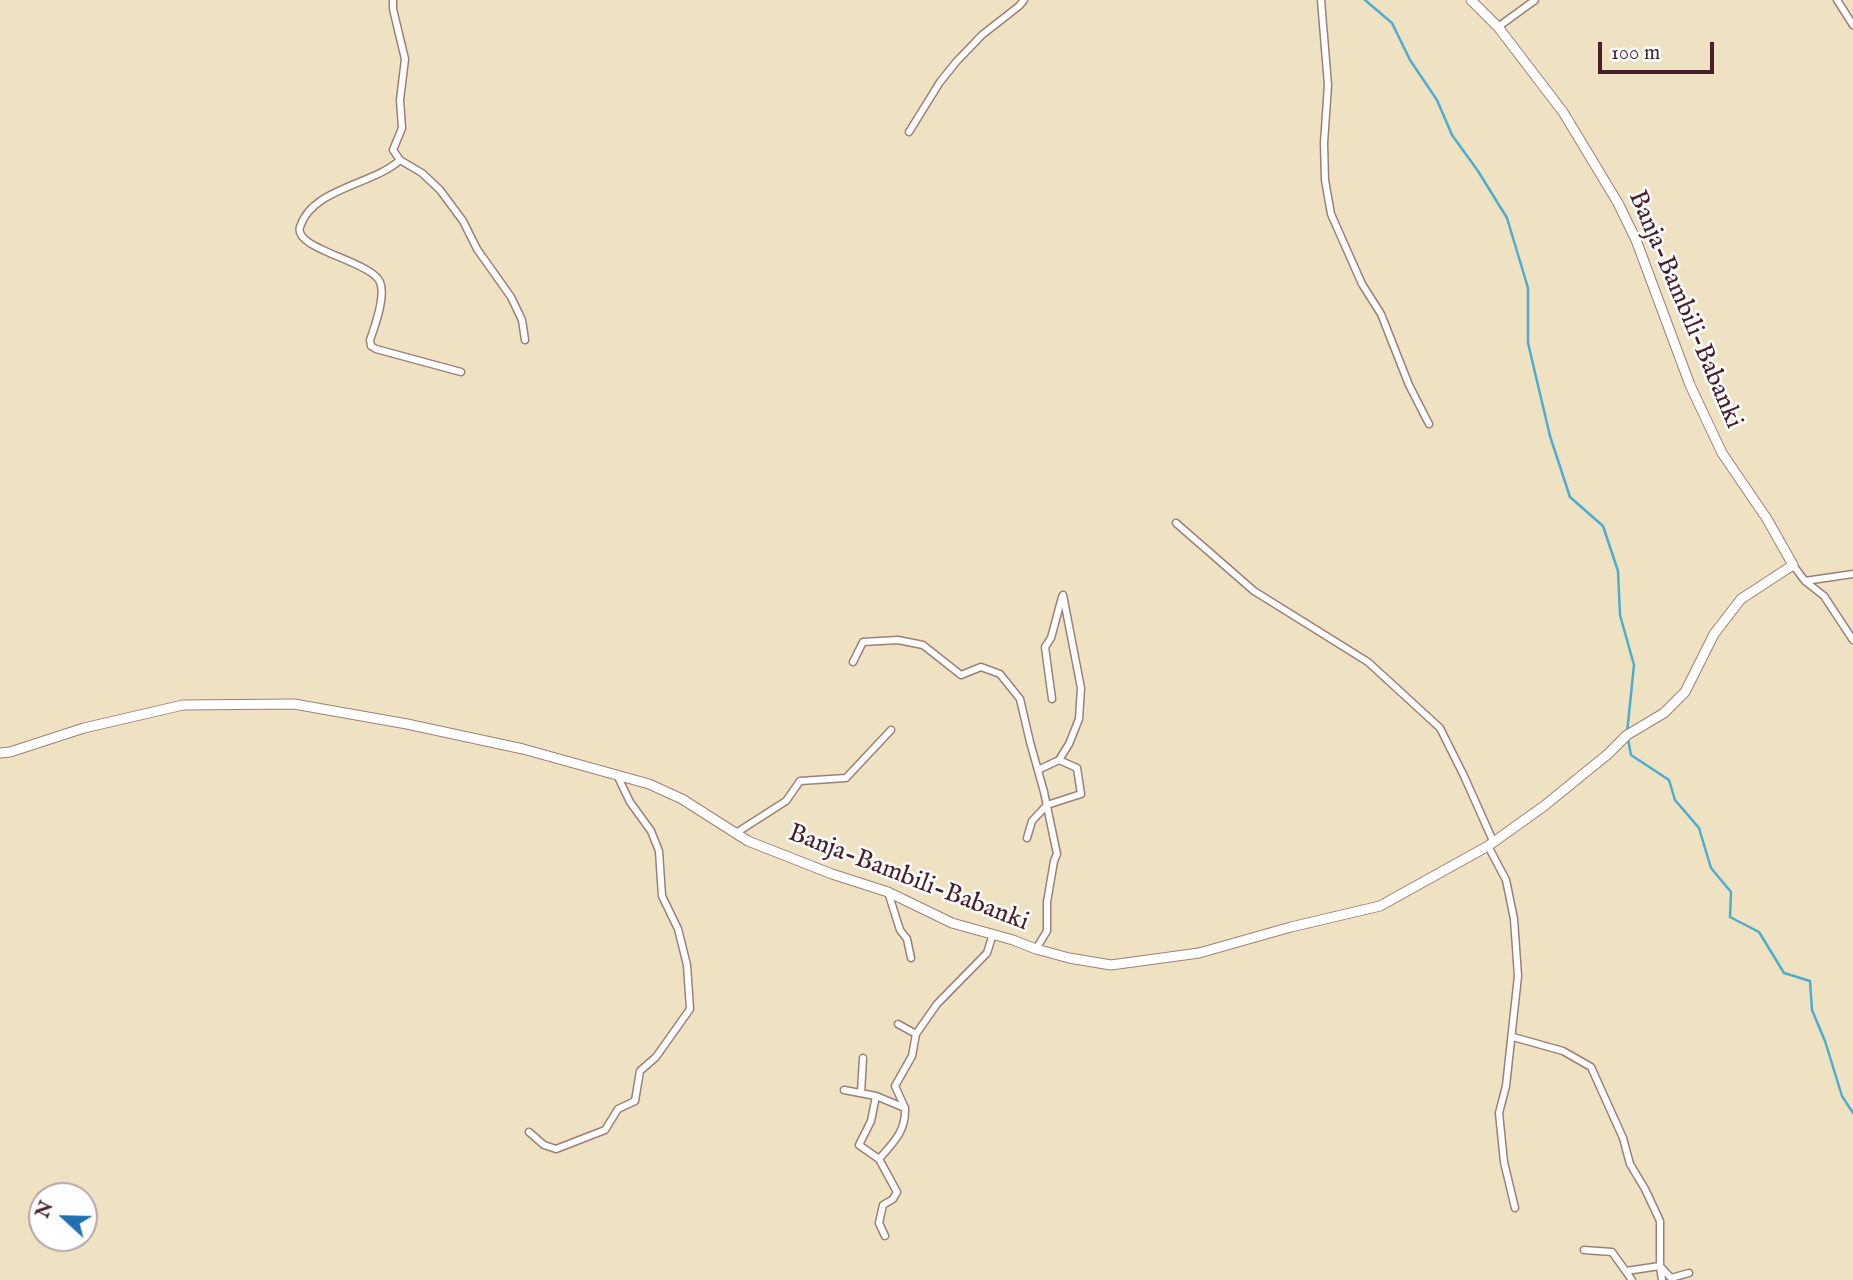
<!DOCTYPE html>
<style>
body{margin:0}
#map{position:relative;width:1853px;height:1280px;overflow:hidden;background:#efe2c3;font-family:"IM FELL English",serif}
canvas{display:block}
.north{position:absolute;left:28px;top:1182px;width:70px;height:70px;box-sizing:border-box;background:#fff;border:2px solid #b7a5aa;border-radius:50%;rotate:292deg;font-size:19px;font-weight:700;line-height:28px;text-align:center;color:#4a1f2b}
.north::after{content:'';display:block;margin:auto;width:24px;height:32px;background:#1f6fb2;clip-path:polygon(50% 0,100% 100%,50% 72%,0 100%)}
.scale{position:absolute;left:1598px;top:42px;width:116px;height:32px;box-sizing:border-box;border:4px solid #4a1f2b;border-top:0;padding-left:9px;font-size:21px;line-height:24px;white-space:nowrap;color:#4a1f2b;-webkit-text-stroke:5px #fff;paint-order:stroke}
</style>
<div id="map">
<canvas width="1853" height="1280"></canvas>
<div class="north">N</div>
<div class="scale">100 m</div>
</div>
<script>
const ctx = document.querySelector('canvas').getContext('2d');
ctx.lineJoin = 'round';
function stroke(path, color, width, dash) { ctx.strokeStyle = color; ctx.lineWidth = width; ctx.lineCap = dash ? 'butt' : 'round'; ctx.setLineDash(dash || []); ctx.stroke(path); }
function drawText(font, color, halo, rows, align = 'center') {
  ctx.font = font + ' "IM FELL English",serif'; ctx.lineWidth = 5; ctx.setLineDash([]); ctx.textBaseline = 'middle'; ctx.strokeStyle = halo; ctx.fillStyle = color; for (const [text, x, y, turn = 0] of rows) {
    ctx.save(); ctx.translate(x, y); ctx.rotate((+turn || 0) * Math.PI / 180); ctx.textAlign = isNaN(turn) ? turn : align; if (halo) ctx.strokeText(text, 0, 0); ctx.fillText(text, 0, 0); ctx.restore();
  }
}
const stream = new Path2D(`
 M1365,0L1392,23L1410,60L1437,100L1452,135L1478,171L1507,218L1528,288V343L1550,436L1570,497L1603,526L1618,571L1620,615L1634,665L1627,733
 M1628,739L1631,755L1669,780L1675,800L1699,828L1711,868L1731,892L1730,917L1759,932L1784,973L1810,981L1812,1010L1825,1041L1842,1096L1853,1113`);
const street = new Path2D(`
 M393,0V9L405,59L400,100L402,128L393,150L400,160L422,173L440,190L463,221L477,249L511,297L522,320L525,340
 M1321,0L1328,85L1324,143L1325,180L1331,214L1362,284L1381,314L1409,385L1429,424
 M1837,0L1853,25
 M1498,27L1535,0
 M909,132L940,82L957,61L982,35L1019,6L1024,0
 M400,160C373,185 312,188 300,227C293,249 371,261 380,282C386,296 375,326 370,340L371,346L376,349L461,372
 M1176,523L1254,591L1368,662L1440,728L1464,776L1493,841
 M1793,565L1805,581L1824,596L1853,640
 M1805,581L1853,574
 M853,662L863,642L898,640L923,645L961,675L981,667L1000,674L1020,699L1030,742L1044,792L1057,854L1054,861L1047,902V931L1036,949
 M1052,699L1045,647L1051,638L1062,597
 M1059,760L1069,744L1079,719L1081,688L1063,595
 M736,833L786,801L800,781L846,778L891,730
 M1027,838L1032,821L1047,805L1081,794L1077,768L1059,760L1038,770
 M1488,846L1506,880L1514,919L1518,976L1506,1086L1499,1113L1504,1162L1515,1208
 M888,892L900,930L907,939L911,958
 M898,1024L916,1034L937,1004L987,953L993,934
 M1513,1037L1563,1051L1591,1067L1623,1138L1630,1164L1645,1189L1660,1221V1266L1662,1280
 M844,1090L876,1096L905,1108L895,1086L912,1056L916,1034
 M861,1093L863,1058
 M876,1096L871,1121L859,1145L879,1159C894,1142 906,1131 905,1108
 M529,1132L544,1145L556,1149L605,1130L618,1109L635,1101L640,1071L656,1057L690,1009L687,965L678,929L662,896L659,851L651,831L630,802L617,775
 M879,1159L897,1192L893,1199L883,1205L879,1223L885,1236
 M1584,1250L1612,1252L1632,1280
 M1626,1271L1660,1266L1671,1278L1689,1273`);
const secondary = new Path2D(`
 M0,753L10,752L84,728L183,705L294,704L407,724L523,749L649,784L682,799L748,841L832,874L888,892L952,923L1013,940L1036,949L1069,958L1111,965L1199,953L1291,927L1380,906L1488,846L1544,806L1608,754L1627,735L1664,713L1685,692L1714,634L1741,599L1793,565L1767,519L1722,453L1690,385L1636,240L1618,203L1563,112L1498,27L1471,0`);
const streetNames = [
 ["Banja-Bambili-Babanki",1684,310,67],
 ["Banja-Bambili-Babanki",908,879,21]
];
stroke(stream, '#4eadcd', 2.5);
stroke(street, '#9c8077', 9);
stroke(secondary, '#9c8077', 11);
stroke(street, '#fff', 6);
stroke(secondary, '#fff', 9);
drawText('26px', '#4a1f2b', '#fff', streetNames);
</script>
